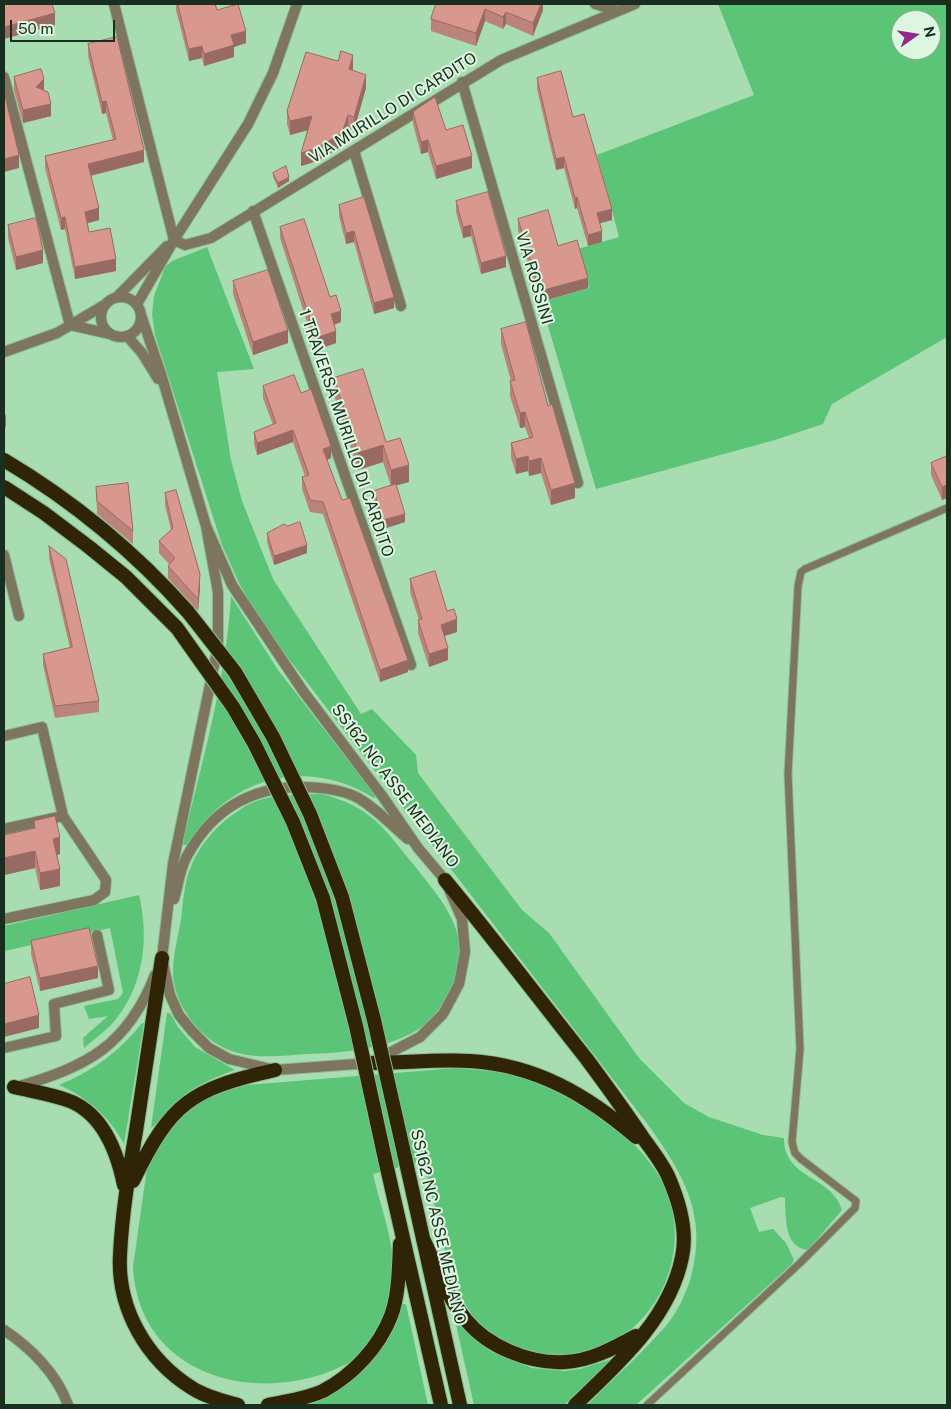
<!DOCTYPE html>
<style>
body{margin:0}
#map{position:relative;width:951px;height:1409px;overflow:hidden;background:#a8dcb1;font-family:"Public Sans",sans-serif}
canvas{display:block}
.frame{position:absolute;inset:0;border:5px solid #192e1e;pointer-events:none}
.north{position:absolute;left:891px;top:10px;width:50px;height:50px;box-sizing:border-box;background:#dcf6e0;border:1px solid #8ea692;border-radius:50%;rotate:77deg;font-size:14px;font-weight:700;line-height:20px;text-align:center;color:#192e1e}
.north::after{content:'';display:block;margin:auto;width:18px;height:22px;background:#91288c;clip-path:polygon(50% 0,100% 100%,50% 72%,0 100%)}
.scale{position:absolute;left:10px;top:20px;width:105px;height:22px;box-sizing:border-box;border:2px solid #192e1e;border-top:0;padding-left:6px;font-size:15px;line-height:18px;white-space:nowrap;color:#192e1e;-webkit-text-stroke:4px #dcf6e0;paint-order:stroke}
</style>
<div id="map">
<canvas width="951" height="1409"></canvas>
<div class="frame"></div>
<div class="north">N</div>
<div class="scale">50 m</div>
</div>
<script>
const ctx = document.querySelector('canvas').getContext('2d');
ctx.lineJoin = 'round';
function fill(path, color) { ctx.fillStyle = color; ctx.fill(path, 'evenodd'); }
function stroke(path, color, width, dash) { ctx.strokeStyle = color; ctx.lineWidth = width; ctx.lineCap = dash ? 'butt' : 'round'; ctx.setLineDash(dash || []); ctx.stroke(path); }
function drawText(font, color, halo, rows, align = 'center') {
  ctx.font = font + ' "Public Sans",sans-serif'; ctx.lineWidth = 4; ctx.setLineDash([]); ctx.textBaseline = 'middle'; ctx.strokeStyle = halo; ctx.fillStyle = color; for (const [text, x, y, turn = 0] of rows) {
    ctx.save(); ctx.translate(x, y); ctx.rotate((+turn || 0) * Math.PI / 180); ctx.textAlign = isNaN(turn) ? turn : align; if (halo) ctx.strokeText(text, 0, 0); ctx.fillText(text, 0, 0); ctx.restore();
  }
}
const green = new Path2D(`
 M718,4H947V337L832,404L823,424L775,440L596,489L541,302L589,288L578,249L619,237L597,155L754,95ZM901,20H931V50H901Z
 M207,247L254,369L217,372L231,460L242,501L273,579L361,714L372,709L416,755L418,773L522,910L549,933L639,1058L684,1103L709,1117L763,1135L784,1138C784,1180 832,1175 842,1210L808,1250C783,1248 786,1214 785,1198L781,1197L750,1208L759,1232L773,1229L786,1243L794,1260L791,1265L636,1405H587C613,1379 641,1354 665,1327C677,1313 686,1294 691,1277C708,1215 683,1174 649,1126L292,663L261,622L239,583L222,545L155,335L152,315L154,296L165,267L172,261Z
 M231,596L278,670L376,796L374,798C305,756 229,777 187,845H182C202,763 226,680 231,596Z
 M322,794C371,807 383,827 413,864C448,908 478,940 447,997C437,1014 424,1028 406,1036C376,1050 340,1053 307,1054C278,1056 243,1061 217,1044C194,1030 173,1000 173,972C173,955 178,936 181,920C183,902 184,881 192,864C202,841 220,822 241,809C263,793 296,795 322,794Z
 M139,895C150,940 143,990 111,1025C103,1033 93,1040 84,1048L83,1038L108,1016L89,1019L84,1006L118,999L123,993L110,928L4,951V926Z
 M167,1013H170L178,1027L195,1047L235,1070C212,1078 190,1088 173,1105C166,1112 159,1123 151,1128Z
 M142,1023H144L124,1144C109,1116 88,1098 59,1085C93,1071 119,1052 142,1023Z
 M457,1068C473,1070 490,1070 506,1073C563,1085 643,1134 666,1190C700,1273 631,1372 538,1353C516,1349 494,1342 479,1324C443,1282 440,1211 422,1161L373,1174C381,1210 399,1252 392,1290C387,1317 372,1342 352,1361C267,1409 139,1381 133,1267L147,1168C164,1122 191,1103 234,1086Z
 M402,1304H406L428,1405H303C354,1391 386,1352 402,1304Z
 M455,1320L492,1352L532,1368L564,1371L580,1369L612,1359L564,1405H474Z`);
const service = new Path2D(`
 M647,1405L800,1263L855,1208L856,1201L801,1159L795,1153L792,1142L800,1049L788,774L798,586L801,572L805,569L947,508`);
const minor = new Path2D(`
 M114,4L174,240L185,245L211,238L501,60L635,4
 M595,4L618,11
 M4,77L70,325
 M462,82L578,483
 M354,151L401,306
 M253,211L411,665
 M4,555L19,616
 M4,736L42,727L63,816L4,829
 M4,919L94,900L105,892L106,880L63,816
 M4,1048L56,1036L54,1004L109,990L97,935
 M4,1330C31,1348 57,1374 68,1405`);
const tertiary = new Path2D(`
 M101 317a20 20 0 1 1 40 0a20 20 0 1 1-40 0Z
 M116,298L167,246
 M137,304L174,240L248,124L273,73L297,4
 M141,315L161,374L206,526L218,592V646L173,864L162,958L170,995L179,1015L192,1031L209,1048L229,1059L275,1070L370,1063L420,1037L443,1014L459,984L465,952L462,919L445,880L418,848L383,797L303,691L232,585L206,526
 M70,325L110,334
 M128,337L142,353L158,379
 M4,352L57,333L106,304
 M174,899C178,886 180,868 187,856C213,808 252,786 305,787C321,788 339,789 354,796C372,804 392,826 408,839
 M16,1087C86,1068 128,1045 155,975`);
const trunk = new Path2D(`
 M4,460C73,501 135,552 188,612
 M445,880C493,938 539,999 586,1058C606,1085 625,1111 643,1138C652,1150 662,1163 668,1176C679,1201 688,1230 682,1257C670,1318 618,1364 575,1405
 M162,958C153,1015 145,1073 136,1131C129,1172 122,1213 120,1255C117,1309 147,1360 192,1388C206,1397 223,1401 238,1405
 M370,1063C403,1063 437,1059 470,1061C536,1065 587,1095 636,1137
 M14,1087C31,1091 50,1094 67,1100C102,1112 117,1151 124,1185
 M404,1153L460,1405
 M385,1159L441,1405
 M133,1181C171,1102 191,1089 275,1070
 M423,1239C436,1265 447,1297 466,1320C488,1347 530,1364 565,1362C590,1361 614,1348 636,1336
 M268,1405C286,1401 306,1399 323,1391C353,1375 379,1347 391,1316C399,1295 399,1266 400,1244`);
const trunkBridge = new Path2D(`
 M4,487L44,513L89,547L126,577L177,628L233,707L254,743L293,822L323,898L356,1026L385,1159
 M188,612L235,672L273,737L310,814L342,897L374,1020L404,1153`);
const wall = new Path2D(`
 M176,4H215L217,10L246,43L234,47V57L204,66L202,58L189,61L176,10Z
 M436,4H543V10L533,36L506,24L503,29L485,21L476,46L431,31V19Z
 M88,44L144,162L91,176L99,220L87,223L89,232L116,271L75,279L65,229L61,230L45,168V156L113,140L106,113L102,114L88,56Z
 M353,69L352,70L366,88L354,130L348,128L342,146L317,161L301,166L307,130L290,135L287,124V111Z
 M14,77L44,91L51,116L23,123L14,90Z
 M537,78L573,117L612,220L600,223L602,242L588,246L577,208L575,209L564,168L556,170L537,89Z
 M413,112L446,130L472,168L436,179L428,152L421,154L413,124Z
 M273,173L289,181L278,188L273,177Z
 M364,197L394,308L374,314L354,242L346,244L339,216V205Z
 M456,201L506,267L481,274L471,236L463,238L456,212Z
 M518,219L558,246L588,288L540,302L518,230Z
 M8,225L43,263L16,270L8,238Z
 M280,227L330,297L341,322L334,325L336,343L316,350L280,238Z
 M233,281L288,343L253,355L233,294Z
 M501,329L548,406L575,498L551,505L541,473L529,476L528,471L516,474L511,458V443L529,438L525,427L520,428L510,396V381H511L501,344Z
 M334,378L386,442L409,482L396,485L405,522L383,529L374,499V491L391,486L383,462L358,470L334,395Z
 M263,386L301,393L331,458L327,460L408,672L380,682L323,514L310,512L302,489V477L305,476L293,442L257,455L254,444V432L273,425L263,398Z
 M947,456V498L942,500L931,475V463Z
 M96,487L133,531V544L97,514Z
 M165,493L200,587L198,611L168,578V566L169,564L159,553V541L171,530L165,505Z
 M267,533L307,553L274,565L267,542Z
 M49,546L99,701V712L55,718L43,665V654L70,648L49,558Z
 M410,579L447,611L457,632L445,636L448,660L429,667L418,633V620H419L410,592Z
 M34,821L60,854L57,855L60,886L40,890L35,868L4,875V835L34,828Z
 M31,941L98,978L40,991L31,954Z`);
const shadedWall = new Path2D(`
 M541,4H543V10L533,36V23Z
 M485,9V21L476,46V33Z
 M506,12V24L503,29V17Z
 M55,13V25L4,39V27Z
 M246,31V43L234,47V57L204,66V54L231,35Z
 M202,46V58L189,61V49Z
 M353,55V69L349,83V69Z
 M366,75V88L354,130V117Z
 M44,79V92L36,87Z
 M106,101V113L102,114V102Z
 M51,104V116L23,123V110Z
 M348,115V128L342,146L317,161L301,166V153Z
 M312,116V129L290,135V121Z
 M428,140V152L421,154V142Z
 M144,150V162L88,176V164Z
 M19,155V168L4,172V159Z
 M472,156V168L436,179V166Z
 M564,157V168L556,170V159Z
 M289,177V181L278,188V183Z
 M577,197V208L575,209V198Z
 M99,208V220L85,224V212Z
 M612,209V220L597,224V213Z
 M65,217V229L61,230V218Z
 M471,225V236L463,238V227Z
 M354,231V242L346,244V233Z
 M602,231V242L588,246V235Z
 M43,250V263L16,270V257Z
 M506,256V267L481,274V263Z
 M116,259V271L75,279V267Z
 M588,278V288L540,302V291Z
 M394,297V308L374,314V303Z
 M341,311V322L331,326V314Z
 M288,330V343L253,355V342Z
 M336,331V343L316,350V338Z
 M525,412V427L520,428V413Z
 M6,414V426L4,431V418Z
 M293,430V442L257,455V443Z
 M383,445V462L358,470V453Z
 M331,446V458L323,461V449Z
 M528,456V471L516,474V459Z
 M541,458V473L529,476V461Z
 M409,465V482L391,487V470Z
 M575,483V498L551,505V490Z
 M947,485V498L942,500V487Z
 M405,514V522L383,529V520Z
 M307,545V553L274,565V556Z
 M200,574V587L198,611V599Z
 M457,619V632L441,637V625Z
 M448,648V660L429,667V654Z
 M408,660V672L380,682V670Z
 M60,837V854L53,856V839Z
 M35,851V868L4,875V858Z
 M60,869V886L40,890V873Z
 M98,966V978L40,991V978Z
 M39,1015V1028L4,1037V1024Z`);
const building = new Path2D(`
 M4,4H52L55,13L4,27Z
 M178,4H215L217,10L238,4L246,31L231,35L234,45L204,54L202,46L189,49Z
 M436,4H541L533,23L506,12L503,17L485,9L476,33L431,19Z
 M117,37L144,150L88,164L99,208L85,212L89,232L110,228L116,259L75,267L65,217L61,218L45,156L116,139L106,101L102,102L88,44Z
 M341,51L353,55L349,69L366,75L354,117L348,115L342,133L317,148L301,153L312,116L290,121L287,111L306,52L338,61Z
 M41,69L44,79L36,87L48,92L51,104L23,110L14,77Z
 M561,71L573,117L584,114L612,209L597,213L602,231L588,235L577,197L575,198L564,157L556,159L537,78Z
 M5,96L19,155L4,159V97Z
 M435,97L446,130L463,125L472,156L436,166L428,140L421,142L413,112Z
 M286,166L289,177L278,183L273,173Z
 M488,192L506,256L481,263L471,225L463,227L456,201Z
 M364,197L394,297L374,303L354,231L346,233L339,205Z
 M548,210L558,246L577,240L588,278L540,291L518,219Z
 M36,218L43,250L16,257L8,225Z
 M304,219L330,297L336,295L341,311L331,314L336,331L316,338L280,227Z
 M268,270L288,330L253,342L233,281Z
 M526,322L548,406L552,404L575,483L551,490L541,458L529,461L528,456L516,459L511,443L533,437L525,412L520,413L510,381L515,380L501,329Z
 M363,369L386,442L400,438L409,465L391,470L383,445L358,453L334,378Z
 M294,375L301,393L311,389L331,446L323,449L342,500L350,498L408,660L380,670L323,502L310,500L302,477L309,475L293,430L257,443L254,432L276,423L263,386Z
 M947,456V485L942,487L931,463Z
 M128,483L133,531L97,501L96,487Z
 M396,484L405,514L383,520L374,491Z
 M176,490L200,574L198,599L168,566L175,558L159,541L173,528L165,493Z
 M300,522L307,545L274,556L267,533L284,524L287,526Z
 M49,546L66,559L99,701L55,706L43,654L72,647Z
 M435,571L447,611L454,609L457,619L441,625L448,648L429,654L418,620L422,619L410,579Z
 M55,816L60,837L53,839L60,869L40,873L35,851L4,858V835L35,828L34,821Z
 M89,928L98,966L40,978L31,941Z
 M30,977L39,1015L4,1024V984Z`);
const streetNames = [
 ["VIA MURILLO DI CARDITO",393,108,-32],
 ["VIA ROSSINI",534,278,74],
 ["1 TRAVERSA MURILLO DI CARDITO",346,433,71],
 ["SS162 NC ASSE MEDIANO",395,786,53],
 ["SS162 NC ASSE MEDIANO",438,1227,77]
];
fill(green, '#5cc476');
stroke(service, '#8bb994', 9);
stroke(minor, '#8bb994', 12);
stroke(tertiary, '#8bb994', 12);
stroke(trunk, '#8bb994', 16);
stroke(service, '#7e755e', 7);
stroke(minor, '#7e755e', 10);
stroke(tertiary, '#7e755e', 10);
stroke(trunk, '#302406', 14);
stroke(trunkBridge, '#8bb994', 16, []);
stroke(trunkBridge, '#302406', 14);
fill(wall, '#bb8379');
fill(shadedWall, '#986a63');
fill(building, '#d9988d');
stroke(building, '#986a63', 1);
drawText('16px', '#192e1e', '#dcf6e0', streetNames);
</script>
